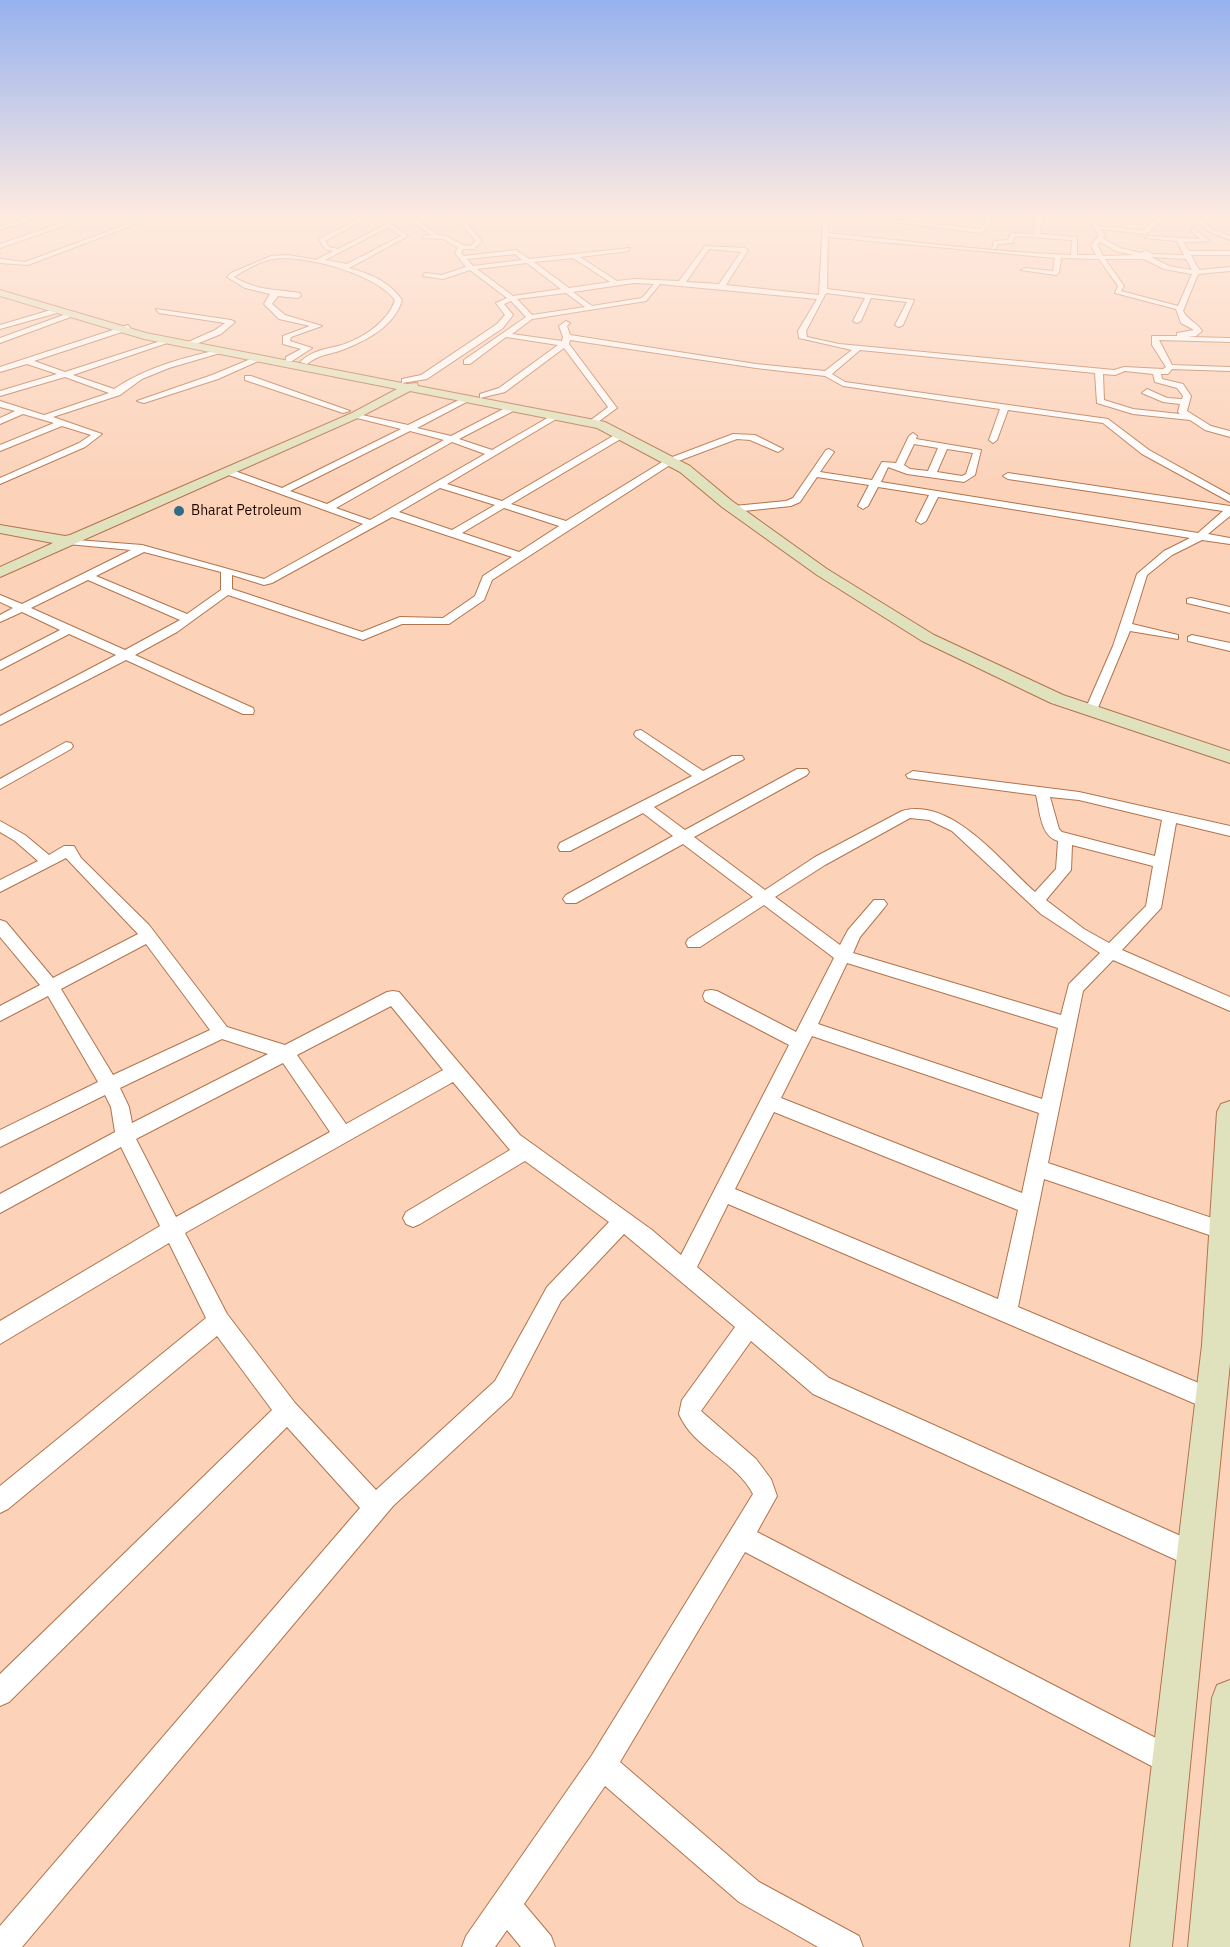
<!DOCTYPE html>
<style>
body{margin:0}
canvas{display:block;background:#fcd2b9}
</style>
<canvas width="1230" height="1947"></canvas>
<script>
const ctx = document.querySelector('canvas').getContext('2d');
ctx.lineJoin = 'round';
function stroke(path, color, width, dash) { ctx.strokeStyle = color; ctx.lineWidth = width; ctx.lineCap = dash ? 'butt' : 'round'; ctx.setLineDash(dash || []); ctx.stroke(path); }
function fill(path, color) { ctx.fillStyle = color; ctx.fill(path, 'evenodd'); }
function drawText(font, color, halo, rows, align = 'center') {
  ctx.font = font + ' "IBM Plex Sans",sans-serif'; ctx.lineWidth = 5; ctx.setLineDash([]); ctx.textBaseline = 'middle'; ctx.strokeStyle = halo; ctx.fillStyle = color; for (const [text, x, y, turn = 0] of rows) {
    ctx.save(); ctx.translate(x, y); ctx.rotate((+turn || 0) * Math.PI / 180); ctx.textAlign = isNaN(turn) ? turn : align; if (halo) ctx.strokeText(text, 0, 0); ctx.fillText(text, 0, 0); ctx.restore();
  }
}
const street = new Path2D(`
 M31,216H139L141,219L149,216L152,218L28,265L0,263V259L25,262L139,220L38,218L0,230V226Z
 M405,216H412L438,235L446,236L463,245L470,246L476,241L454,216H460L482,241L474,249H463L461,253L464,256L516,250L529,259L630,248L628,251L580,257L617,281L634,279L679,281L705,246L745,248L748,250L726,285L819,295L823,216H829L828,233C909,241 990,252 1071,255L1072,240L1015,236L1012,243L998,244L996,249H992L994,241L1008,240L1011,233L1034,234L1035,223L1038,221L1031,216H1038L1045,221L1041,224L1040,234L1077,237V255H1096L1091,245L1099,236L1089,220L1083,216L1093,218L1098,226L1144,230C1151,222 1156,216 1167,216L1146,234L1101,229L1105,236L1103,238L1120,248L1141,253L1146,250L1152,254L1184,255L1177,241L1145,238L1148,236L1200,239L1191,231L1193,228L1210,241L1183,242L1189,251H1230V255H1191L1199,270L1230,267V271L1198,274L1183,311C1188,321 1197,322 1202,331L1196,336L1188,337L1230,338V342L1159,340L1172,365L1230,367V371L1172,369L1168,374H1161L1162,379L1183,384L1191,396L1187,411L1211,426L1230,431V437L1205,430L1190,420L1133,414L1097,403L1095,373L860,350L832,374L845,382L1108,419L1149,450L1230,495V502L1142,454L1103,423L1008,410L997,440L993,443L989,440L1000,409L843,386L825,376L756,368L570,340L569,344L617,408L598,422L591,420L608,407L564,348L505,392L480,398V394L499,388L558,345L506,337L470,364H464V360L526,317L511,301L504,304L513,315L503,328L427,379L402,383V379L421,375L497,324L505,315L496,303L507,298L470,270L443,279L423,276L425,273L442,275L466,267L455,253L458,248L443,239L423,238V236L431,235ZM828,237L1055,258L1053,271L1024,268L1021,270L1056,275L1059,273L1061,258L1099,259L1118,286L1115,293L1176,309L1181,323L1194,330L1177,333V336H1152V345L1166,367L1163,369L1124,367L1114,370L839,344L807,337L806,331L826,293L865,298L853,321L857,323L861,321L871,298L907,302L895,325L899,327L903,325L914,300L827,289ZM1100,242L1116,251L1134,255L1103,256L1097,245ZM709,249L741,252L719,284L686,282ZM515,254L522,260L473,266L467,259ZM1151,257L1186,259L1192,270L1169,266ZM573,258L610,282L569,288L534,262ZM1105,259H1144L1164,269L1192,274L1178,306L1121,291L1124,286ZM527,263L561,289L513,296L477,269ZM634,283L654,284L642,298L592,306L573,292ZM660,284L817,299L798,331L799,338L852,350L825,371L756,364L570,335L567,326L570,323L566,321L559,326L563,337L562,341L512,334L532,319L646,301ZM566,293L585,307L532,315L517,299ZM1125,371L1153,374L1155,382L1177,388L1183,396L1182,399L1167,398L1147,389L1142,393L1163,402L1180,404L1178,412L1180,414L1133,409L1104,400L1103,374L1115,375Z
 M845,216H865L980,229L986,222L951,216H967L993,221L981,233Z
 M1112,216H1118V217L1115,219Z
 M1191,216H1198L1212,229L1230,236V240L1208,231Z
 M360,218L362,221L325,241L329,247L338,249L385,225L384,223L387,221L408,236L349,268C370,274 389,281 402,300C395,326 366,341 342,350C328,355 320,354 307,364L300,362C311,352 320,350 334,347C358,342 388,323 395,300C376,274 304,254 273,259C260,261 245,270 234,277C258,291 274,289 300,293L301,296L298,298L278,296L272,304L285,315L322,326L291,337L290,341L312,348L292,361H286V357L301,349L283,344V336L310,326L279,319L264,304L270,294L245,288L227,277L231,273L271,256L288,255L316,260L333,251L325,249L319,239ZM389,227L401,236L347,264L325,260Z
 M73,219L75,222L0,248V244Z
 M54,309L57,313L0,329V325Z
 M156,309L231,320L235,322L221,334L189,347L185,345L186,343L215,330L225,323L159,313Z
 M69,313L76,315L0,343V338Z
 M128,325L131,329L34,361L65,372L170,338V342L73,375L114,389C147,367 185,357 223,349L227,351L169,368L142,379L120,395L53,417L102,434L85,447L0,484V478L79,443L91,435L62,426L0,451V445L54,423L23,414L0,424V418L15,411L0,407V401L44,415L109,393L65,377L0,396V391L57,374L27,364L0,372V367Z
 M258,356L265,358L218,379L144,403L137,401L212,375Z
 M245,376H251L350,411L343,413L245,380Z
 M467,396L474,398L417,428L451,436L511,405H517V409L459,439L492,450L556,413L563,415L447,484L502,501L618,433H624V437L511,504L566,521L667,459L733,434L755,435L783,449L778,452L750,440L737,439L673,463L492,580L484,600L449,624H402L363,640L228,595L177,632L135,655L253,708L254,711L253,714H243L126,660L0,725V716L116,655L69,634L0,670V661L60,630L22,612L0,622V615L13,608L0,602V595L22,604L131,550L68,544L64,543V539L142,545L264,579L363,524L226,474V470H232L282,488L401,429L353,417V413L408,425ZM410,431L444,440L327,504L290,491ZM452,442L485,454L370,520L336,508ZM440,488L495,505L452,530L399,512ZM504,508L559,526L519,552L462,533ZM392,517L512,557L483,576L475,596L443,618L400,617L362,632L232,589V575L264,585L272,583ZM144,552L221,572V590L187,614L96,576ZM88,580L180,620L125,650L31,608Z
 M913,433L917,436L916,439L981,450L975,475L964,482L907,474L888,467L881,482L1198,533L1223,511L1008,479L1003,476L1008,473L1230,506V516L1208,534L1230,538V544L1202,540L1172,555L1147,575L1132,624L1178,635V639L1130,631L1097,710L1091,714L1086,713L1085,710L1113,646L1137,574L1164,551L1190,538L938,497L926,521L921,524L916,521L929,495L878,487L868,506L863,509L858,506L869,485L817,477L800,502L791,506L734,512L729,509L734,506L786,501L793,498L826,450L829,449L834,452L820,472L872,480L882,462L896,463L909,436ZM914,444L938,448L928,471L910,469L904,465ZM947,449L973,453L966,474L962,476L937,472Z
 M1191,598L1230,607V613L1187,603V599Z
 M1192,635L1230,643V651L1188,641V637Z
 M641,730L703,771L732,756H742L744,759L654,807L685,830L797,769H807L809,772L807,775L694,837L765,890L815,857L902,811C952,797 1001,862 1035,892L1056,869L1058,841C1040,836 1040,810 1036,795L908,778L906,775L913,771L1079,792L1230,826V836L1176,823L1161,908L1122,950L1230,997V1011L1113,960L1083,991L1048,1163L1230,1224V1238L1224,1240L1044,1179L1018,1307L1220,1392L1223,1400L1220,1408L1212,1411L728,1204L697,1267L829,1378L1203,1546L1206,1555L1203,1564L1194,1567L1185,1564L813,1394L751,1341L701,1411L756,1459L771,1479L777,1496L757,1532L1181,1751L1185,1761L1181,1771L1171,1775L1161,1771L745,1552L620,1762L759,1882L859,1936L863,1947H818L739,1902L605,1786L524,1904L551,1936L555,1947H521L507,1930L495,1947H462L466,1936L592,1755L753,1494C736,1461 693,1448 679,1414L682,1400L735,1327L624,1234L561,1301L511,1397L393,1506L22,1947H0V1926L360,1508L287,1427L9,1702L0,1706V1674L272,1410L217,1336L8,1509L0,1513V1486L206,1318L169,1243L0,1344V1321L160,1226L121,1147L0,1213V1194L115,1132L111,1107L105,1095L0,1147V1130L98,1082L48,996L0,1021V1006L40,985L0,937V920L6,922L53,978L138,934L66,858L0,892V880L38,861L15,841L0,832V821L25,835L49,855L64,846H74L81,858L149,925L227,1027L285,1045L387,992L393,991L399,992L520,1135L652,1230L681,1255L789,1045L705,1001L703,996L705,991L711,990L717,991L796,1032L834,958L764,905L700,947H688L686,943L688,939L753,897L683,844L576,903H566L563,899L566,895L673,836L643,813L570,851H560L558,847L560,843L692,776L636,737L634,734L636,731ZM1050,797L1079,800L1162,820L1155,856L1062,832L1059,829ZM910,818L929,820L952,831L1041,914L1100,953L1069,984L1061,1015L853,953L860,937L884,908L887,904L884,900H874L848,930L840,945L775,897L825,865ZM1072,845L1153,866L1146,906L1109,943L1084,929L1046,900L1071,870ZM146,944L210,1030L113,1075L61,989ZM847,963L1058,1028L1042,1099L818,1024ZM391,1006L443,1070L346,1124L297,1055ZM812,1036L1039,1113L1022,1193L781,1098ZM222,1039L268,1054L132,1123L129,1107L120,1088ZM283,1063L330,1132L176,1217L136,1139ZM453,1082L510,1150L406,1212L403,1218L406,1224L413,1227L420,1224L525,1161L609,1222L547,1287L495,1381L376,1490L295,1403L227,1314L185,1233ZM774,1112L1018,1210L998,1299L735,1189Z
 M66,742L71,743L73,746L71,749L0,789V779Z`);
const secondary = new Path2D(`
 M0,290L146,333L407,384L417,383L418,386L605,422L690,466L732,501L827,569L934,635L1063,695L1230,751V763L1051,703L922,641L817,575L722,507L680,472L597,428L410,391L360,417L0,577V567L53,543L0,533V525L65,536L70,535L352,413L397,389L144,339L0,296Z
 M1230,1101V1363L1172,1947H1130L1202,1345L1217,1112L1221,1104Z
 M1230,1680V1947H1188L1212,1698L1217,1685Z`);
const markers = [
 [179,511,6,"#346a85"]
];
const farPoinames = [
 ["Bharat Petroleum",191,511]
];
stroke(street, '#b2744c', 2);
stroke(secondary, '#b2744c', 2);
fill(street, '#fff');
fill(secondary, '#e0e2bd');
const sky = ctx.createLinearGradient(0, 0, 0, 489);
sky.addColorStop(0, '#96b1ef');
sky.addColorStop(0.44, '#feebe0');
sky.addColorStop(1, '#feebe000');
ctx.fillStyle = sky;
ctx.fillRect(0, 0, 1230, 489);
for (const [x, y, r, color] of markers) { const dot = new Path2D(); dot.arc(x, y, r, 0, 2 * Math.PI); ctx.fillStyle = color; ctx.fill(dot); stroke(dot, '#fcd2b9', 2); }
drawText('14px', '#1f0800', '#fcd2b9', farPoinames, 'left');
</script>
